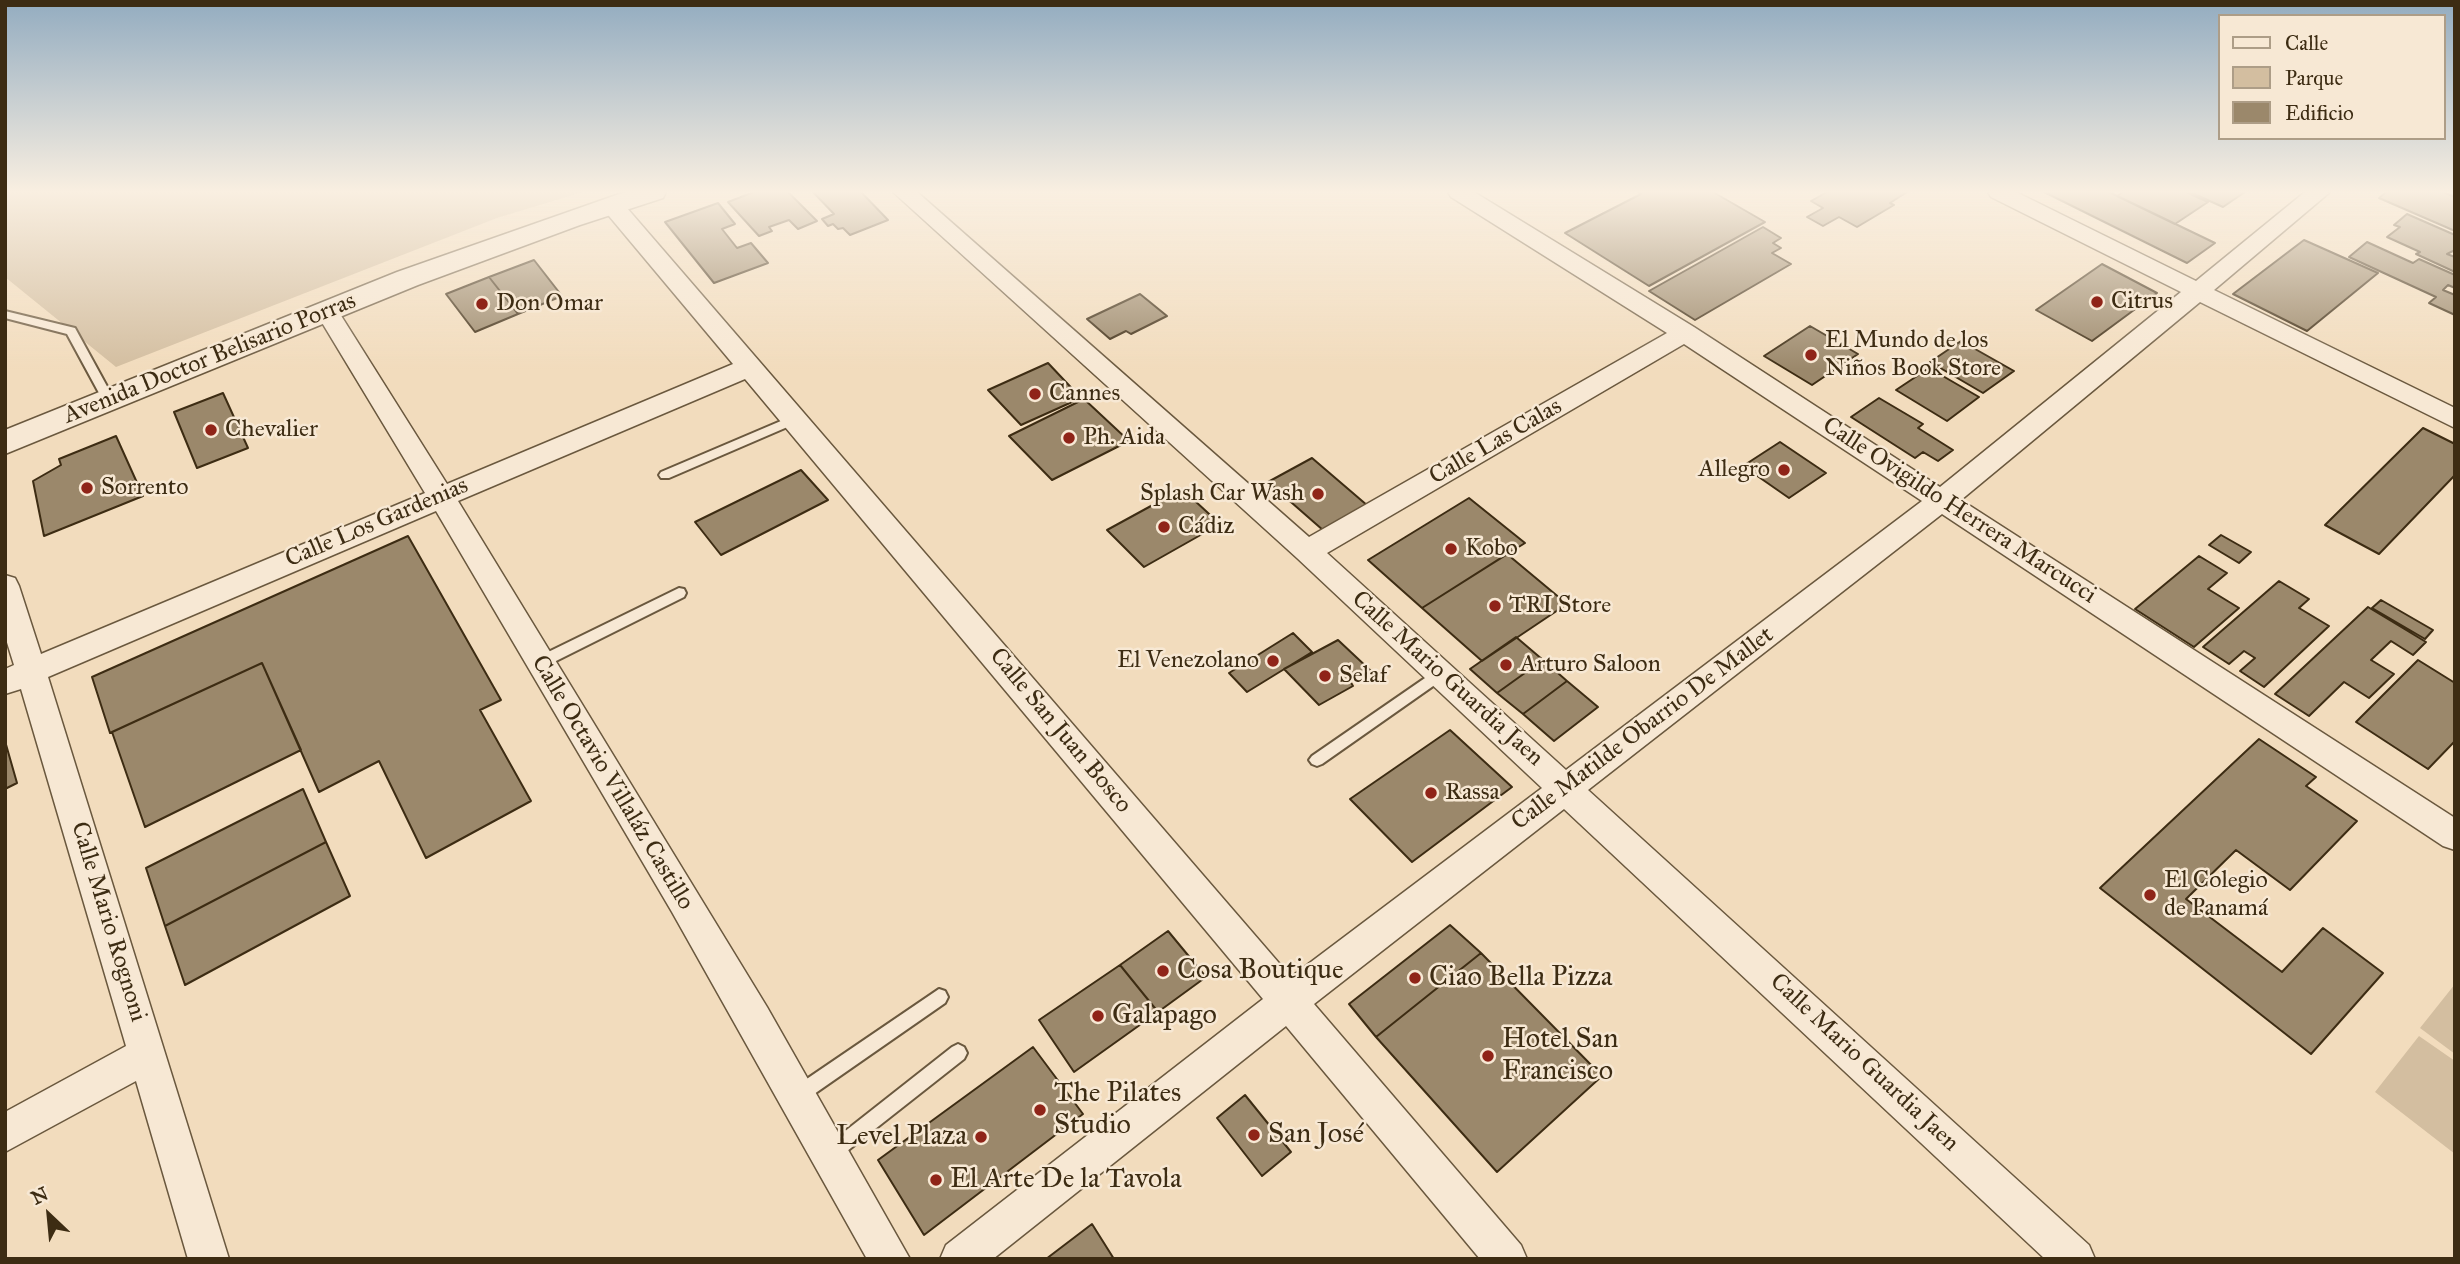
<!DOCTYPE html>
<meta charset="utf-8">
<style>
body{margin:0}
#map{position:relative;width:2460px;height:1264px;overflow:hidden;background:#f2dcbd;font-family:"IM FELL Great Primer",serif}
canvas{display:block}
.frame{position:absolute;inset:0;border:7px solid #3d2c13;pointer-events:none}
.legend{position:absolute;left:2218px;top:14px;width:228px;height:126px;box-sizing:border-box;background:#f7e8d4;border:2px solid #ad9d87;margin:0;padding:9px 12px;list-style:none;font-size:21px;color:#3d2c13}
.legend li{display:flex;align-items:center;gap:14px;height:35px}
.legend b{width:35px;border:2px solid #ad9d87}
.north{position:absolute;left:14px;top:1180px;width:70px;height:70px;-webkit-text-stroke:5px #f7e8d4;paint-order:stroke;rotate:334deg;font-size:19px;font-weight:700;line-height:28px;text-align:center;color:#3d2c13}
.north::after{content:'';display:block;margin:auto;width:24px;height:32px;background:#3d2c13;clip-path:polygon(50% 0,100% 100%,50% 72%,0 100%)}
</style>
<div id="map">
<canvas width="2460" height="1264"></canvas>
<div class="frame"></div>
<ul class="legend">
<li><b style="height:9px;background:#f7e8d4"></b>Calle</li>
<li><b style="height:19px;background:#d3bea0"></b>Parque</li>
<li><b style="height:19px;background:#9b886b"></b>Edificio</li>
</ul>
<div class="north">N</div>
</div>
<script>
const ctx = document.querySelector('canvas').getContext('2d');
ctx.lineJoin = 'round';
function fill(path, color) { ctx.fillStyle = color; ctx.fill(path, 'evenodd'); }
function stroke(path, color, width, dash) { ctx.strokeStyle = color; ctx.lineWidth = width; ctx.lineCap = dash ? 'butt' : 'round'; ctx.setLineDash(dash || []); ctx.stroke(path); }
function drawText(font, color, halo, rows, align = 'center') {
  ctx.font = font + ' "IM FELL Great Primer",serif'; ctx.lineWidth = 5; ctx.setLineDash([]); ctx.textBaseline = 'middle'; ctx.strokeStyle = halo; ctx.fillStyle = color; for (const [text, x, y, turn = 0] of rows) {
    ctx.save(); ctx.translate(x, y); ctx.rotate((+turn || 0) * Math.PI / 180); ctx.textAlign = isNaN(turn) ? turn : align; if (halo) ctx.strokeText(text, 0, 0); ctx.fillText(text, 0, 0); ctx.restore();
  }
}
const green = new Path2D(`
 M5,192H583L497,218L116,367L5,277Z
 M2455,984V1054L2420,1028Z
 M2419,1036L2455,1061V1154L2375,1092Z`);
const building = new Path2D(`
 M754,192H788L817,221L798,229L789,220L769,227L772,231L759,236L728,202Z
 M813,192H861L888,220L850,235L843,228L838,229L833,224L828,226L822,219L834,214Z
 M1638,192H1713L1765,222L1649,286L1565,233L1641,194Z
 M1827,192H1907L1890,203L1894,205L1857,227L1839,217L1823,226L1807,217L1823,208L1811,201Z
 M2044,192H2109L2215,243L2187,263Z
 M2123,192H2186L2208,202L2175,224L2117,196Z
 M2190,192H2245L2223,207Z
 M2386,192H2443L2455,197V231L2379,198Z
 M718,203L735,224L722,229L737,248L751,243L768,263L714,283L665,222Z
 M2407,214L2455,235V250L2447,254L2455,257V272L2416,254L2420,252L2387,237L2400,227L2394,225Z
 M1763,227L1781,238L1773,243L1781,248L1772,253L1791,264L1695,320L1649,291Z
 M2304,240L2378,273L2307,331L2233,294Z
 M2367,242L2413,263L2419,259L2455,275V288L2448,285L2443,290L2455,295V315L2429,303L2436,297L2349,257Z
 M534,260L562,296L518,314L489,277Z
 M2102,264L2157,293L2092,341L2036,310Z
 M489,277L518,314L475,332L446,294Z
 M1140,294L1167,316L1131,334L1126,331L1110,339L1087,319Z
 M1810,326L1858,354L1812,385L1764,356Z
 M1961,341L2014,371L1983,393L1930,362Z
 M1048,363L1081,398L1021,425L988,390Z
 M1929,368L1979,397L1947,421L1896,390Z
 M223,393L248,448L197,468L174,412Z
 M1879,398L1923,424L1918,428L1953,450L1938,461L1923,452L1915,458L1851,417Z
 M1084,399L1129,441L1052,480L1009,436Z
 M2423,428L2455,444V475L2379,554L2325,525Z
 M116,436L143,496L44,536L33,481L61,465L59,459Z
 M1780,442L1826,473L1789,498L1743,466Z
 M1312,458L1368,506L1324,531L1268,482Z
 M801,470L828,500L721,555L695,522Z
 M1182,489L1220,524L1144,567L1107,530Z
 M1469,498L1525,543L1422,608L1368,560Z
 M2221,535L2251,552L2239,563L2209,545Z
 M408,536L501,700L480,710L531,801L426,858L379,761L319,792L262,663L110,733L92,677Z
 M1507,554L1567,604L1482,661L1422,608Z
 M2199,556L2227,573L2208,589L2239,608L2194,647L2135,609Z
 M2279,581L2309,599L2299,608L2329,626L2264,687L2240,671L2255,658L2244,651L2229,664L2203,647Z
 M2381,600L2433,630L2425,639L2372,608Z
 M2368,607L2426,642L2413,655L2391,641L2371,660L2394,674L2369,698L2344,682L2309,716L2275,694Z
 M1293,633L1312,652L1247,692L1229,673Z
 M1516,637L1543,660L1497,693L1470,669Z
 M1338,640L1371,671L1350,681L1353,686L1319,705L1284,669Z
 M1543,660L1567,681L1523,714L1497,693Z
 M2418,660L2455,683V741L2428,769L2356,722Z
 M262,663L301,750L145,827L112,732Z
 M1567,681L1598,707L1554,741L1523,714Z
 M1450,730L1512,787L1412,862L1350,799Z
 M2259,739L2316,777L2306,786L2357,821L2290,890L2236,850L2186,899L2282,972L2323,928L2383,973L2311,1054L2100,888Z
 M5,741L17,783L5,789Z
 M303,789L326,842L165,926L146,868Z
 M326,842L350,896L185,985L165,926Z
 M1450,925L1481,953L1376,1037L1349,1004Z
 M1168,931L1206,977L1158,1012L1120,965Z
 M1481,953L1602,1076L1497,1172L1376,1037Z
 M1120,965L1158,1012L1074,1072L1039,1020Z
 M1033,1047L1083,1114L924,1235L878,1160Z
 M1245,1095L1291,1152L1262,1176L1217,1118Z
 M1092,1224L1114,1259H1046Z`);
const service = new Path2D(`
 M5,311L75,328L115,401L113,404H105L67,334L5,318Z
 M795,415L801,419L799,422L669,478H661L659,475L661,472Z
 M679,588L684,589L686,593L684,597L546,666H536L534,662L536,658Z
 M1441,667L1446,669L1448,673L1446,677L1322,764L1317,766L1312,764L1309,760L1312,756Z
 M939,989L945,991L948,997L945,1003L804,1101L798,1104L792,1101L789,1095L792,1089Z
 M958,1044L964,1047L967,1053L964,1059L837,1159L831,1162L825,1159L822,1153L825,1147L952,1047Z`);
const minor = new Path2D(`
 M893,192H917L1309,537L1667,333L1451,197L1448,192H1474L1694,327L1940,487L2181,292L1991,197L1988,192H2016L2196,281L2305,192H2330L2214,290L2455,408V428L2200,302L1961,500L2455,818V850L2443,846L1942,514L1588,790L2089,1245L2095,1259H2045L1564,809L1314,1004L1521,1245L1527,1259H1480L1286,1026L993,1259H940L946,1245L1263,999L745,379L458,501L767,1007L910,1259H867L672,912L436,511L48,677L229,1259H188L136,1081L5,1152V1112L126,1046L21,689L5,694V669L14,665L5,636V575L15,578L19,586L41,654L425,493L315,311L319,306L327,303L335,306L447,484L733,364L604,210L601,205L604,200H620L1291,977L1542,788L1297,558ZM1684,344L1922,501L1566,770L1327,553Z`);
const tertiary = new Path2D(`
 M625,192H666L663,198L580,225L418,285L5,454V430L397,272Z`);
const markers = [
 [2097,302,7,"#8f2418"],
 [482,304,7,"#8f2418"],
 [1811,355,7,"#8f2418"],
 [1035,394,7,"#8f2418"],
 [211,430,7,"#8f2418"],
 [1069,438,7,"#8f2418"],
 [1784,470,7,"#8f2418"],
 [87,488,7,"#8f2418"],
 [1318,494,7,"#8f2418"],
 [1164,527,7,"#8f2418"],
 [1451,549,7,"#8f2418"],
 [1495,606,7,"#8f2418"],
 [1273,661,7,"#8f2418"],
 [1506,665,7,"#8f2418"],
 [1325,676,7,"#8f2418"],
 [1431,793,7,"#8f2418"],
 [2150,895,7,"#8f2418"],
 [1163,971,7,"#8f2418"],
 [1415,978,7,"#8f2418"],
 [1098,1016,7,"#8f2418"],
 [1488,1056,7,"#8f2418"],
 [1040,1110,7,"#8f2418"],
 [1254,1135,7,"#8f2418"],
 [981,1137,7,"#8f2418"],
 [936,1180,7,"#8f2418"]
];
const poiNames = [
 ["Citrus",2111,302],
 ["Don Omar",496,304],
 ["El Mundo de los",1825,341],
 ["Niños Book Store",1825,369],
 ["Cannes",1049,394],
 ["Chevalier",225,430],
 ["Ph. Aida",1083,438],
 ["Allegro",1770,470,"right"],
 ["Sorrento",101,488],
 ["Splash Car Wash",1304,494,"right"],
 ["Cádiz",1178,527],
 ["Kobo",1465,549],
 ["TRI Store",1509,606],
 ["El Venezolano",1259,661,"right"],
 ["Arturo Saloon",1520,665],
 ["Selaf",1339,676],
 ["Rassa",1445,793],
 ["El Colegio",2164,881],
 ["de Panamá",2164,909]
];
const streetNames = [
 ["Avenida Doctor Belisario Porras",210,359,-22],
 ["Calle Las Calas",1496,442,-30],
 ["Calle Ovigildo Herrera Marcucci",1959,511,33],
 ["Calle Los Gardenias",377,523,-23],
 ["Calle Mario Guardia Jaen",1447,679,42],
 ["Calle Matilde Obarrio De Mallet",1643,729,-37],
 ["Calle San Juan Bosco",1060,731,50],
 ["Calle Octavio Villaláz Castillo",612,783,59],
 ["Calle Mario Rognoni",108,922,73],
 ["Calle Mario Guardia Jaen",1864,1063,43]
];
const nearPoinames = [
 ["Cosa Boutique",1177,971],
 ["Ciao Bella Pizza",1429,978],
 ["Galapago",1112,1016],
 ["Hotel San",1502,1040],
 ["Francisco",1502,1072],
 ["The Pilates",1054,1094],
 ["Studio",1054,1126],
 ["San José",1268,1135],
 ["Level Plaza",967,1137,"right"],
 ["El Arte De la Tavola",950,1180]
];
fill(green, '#d3bea0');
fill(building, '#9b886b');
stroke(building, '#3d2c13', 2);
stroke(service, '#6a583e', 4);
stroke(minor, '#6a583e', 3);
stroke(tertiary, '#6a583e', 3);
fill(service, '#f7e8d4');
fill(minor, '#f7e8d4');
fill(tertiary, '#f7e8d4');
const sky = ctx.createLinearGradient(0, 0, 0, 369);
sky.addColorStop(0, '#93acc0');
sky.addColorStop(0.52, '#f9efe1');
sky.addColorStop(1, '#f9efe100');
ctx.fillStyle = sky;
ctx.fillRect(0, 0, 2460, 369);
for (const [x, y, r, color] of markers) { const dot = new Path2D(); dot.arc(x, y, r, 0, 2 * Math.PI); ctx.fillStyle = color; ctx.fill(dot); stroke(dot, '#f7e8d4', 2.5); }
drawText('24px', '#3d2c13', '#f7e8d4', poiNames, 'left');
drawText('24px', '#3d2c13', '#f7e8d4', streetNames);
drawText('28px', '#3d2c13', '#f7e8d4', nearPoinames, 'left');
</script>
